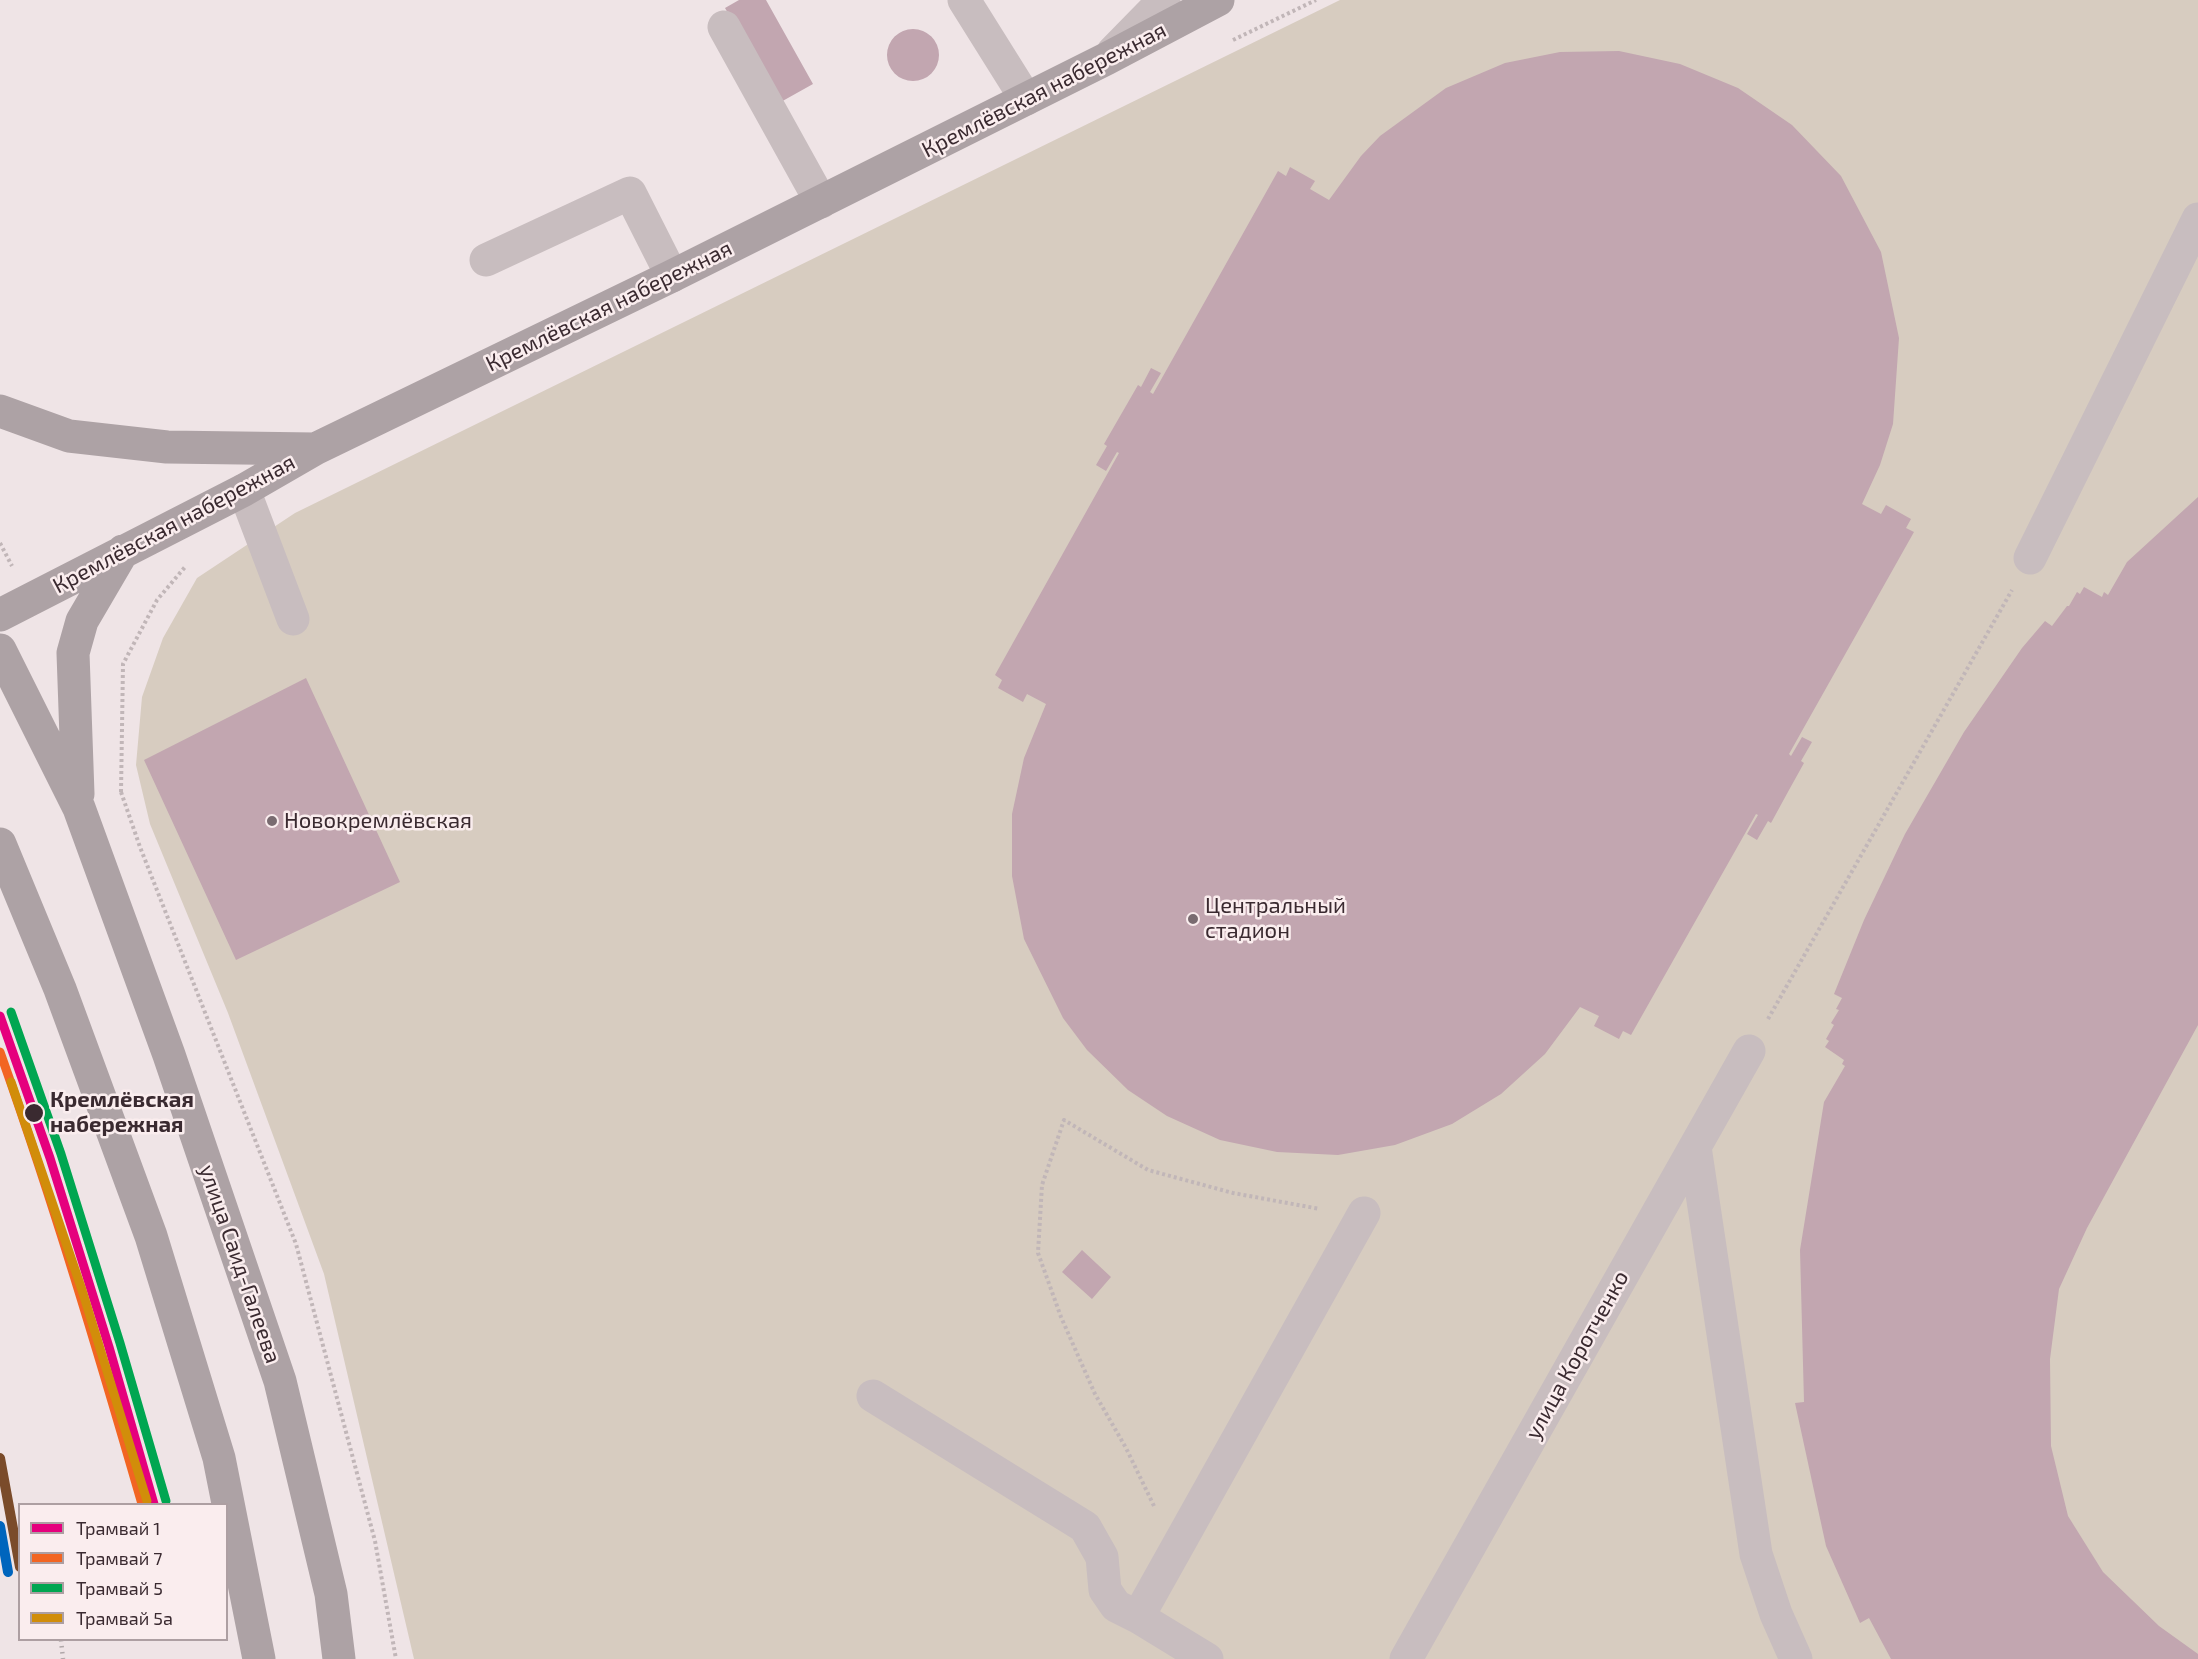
<!DOCTYPE html>
<meta charset="utf-8">
<style>
body{margin:0}
#map{position:relative;width:2198px;height:1659px;overflow:hidden;background:#efe4e6;font-family:"Exo 2",sans-serif}
canvas{display:block}
.legend{position:absolute;left:18px;top:1503px;width:210px;height:138px;box-sizing:border-box;background:#faedee;border:2px solid #ad9fa2;margin:0;padding:8px 10px;list-style:none;font-size:18px;color:#3a2a30}
.legend li{display:flex;align-items:center;gap:12px;height:30px}
.legend b{width:30px;border:2px solid #ad9fa2}
</style>
<div id="map">
<canvas width="2198" height="1659"></canvas>
<ul class="legend">
<li><b style="height:8px;background:#e5007d"></b>Трамвай 1</li>
<li><b style="height:8px;background:#f26522"></b>Трамвай 7</li>
<li><b style="height:8px;background:#00a651"></b>Трамвай 5</li>
<li><b style="height:8px;background:#d18d0a"></b>Трамвай 5а</li>
</ul>
</div>
<script>
const ctx = document.querySelector('canvas').getContext('2d');
ctx.lineJoin = 'round';
function fill(path, color) { ctx.fillStyle = color; ctx.fill(path, 'evenodd'); }
function stroke(path, color, width, dash) { ctx.strokeStyle = color; ctx.lineWidth = width; ctx.lineCap = dash ? 'butt' : 'round'; ctx.setLineDash(dash || []); ctx.stroke(path); }
function drawText(font, color, halo, rows, align = 'center') {
  ctx.font = font + ' "Exo 2",sans-serif'; ctx.lineWidth = 5; ctx.setLineDash([]); ctx.textBaseline = 'middle'; ctx.strokeStyle = halo; ctx.fillStyle = color; for (const [text, x, y, turn = 0] of rows) {
    ctx.save(); ctx.translate(x, y); ctx.rotate((+turn || 0) * Math.PI / 180); ctx.textAlign = isNaN(turn) ? turn : align; if (halo) ctx.strokeText(text, 0, 0); ctx.fillText(text, 0, 0); ctx.restore();
  }
}
const green = new Path2D(`
 M1340,0H2198V1659H414L324,1274L228,1013L150,824L136,765L142,697L163,638L197,578L295,513Z`);
const building = new Path2D(`
 M739,0H766L813,84L779,103L725,8Z
 M887 55a26 26 0 1 1 52 0a26 26 0 1 1-52 0Z
 M1619,51L1680,64L1738,88L1792,125L1841,176L1881,252L1899,338L1893,424L1880,465L1862,504L1881,514L1886,505L1911,519L1906,528L1914,532L1789,754L1791,756L1802,737L1812,742L1801,761L1804,763L1789,790L1771,823L1768,821L1757,840L1747,834L1758,815L1756,814L1631,1035L1623,1031L1619,1039L1594,1026L1599,1016L1580,1007L1545,1054L1501,1094L1452,1124L1395,1145L1338,1155L1277,1152L1220,1140L1167,1116L1128,1090L1087,1050L1063,1018L1024,939L1012,876V814L1024,758L1046,704L1027,694L1023,702L998,688L1002,680L995,675L1119,453L1117,452L1106,471L1096,465L1107,446L1104,444L1138,385L1141,387L1151,368L1161,373L1150,392L1153,394L1278,171L1286,176L1290,167L1315,181L1310,189L1329,200L1361,156L1380,136L1446,88L1505,63L1560,52Z
 M2198,497V1025L2087,1228L2059,1289L2050,1359L2051,1446L2068,1516L2103,1572L2159,1626L2198,1654V1659H1891L1869,1618L1860,1623L1826,1546L1795,1403L1804,1402L1800,1250L1824,1102L1845,1066L1842,1064L1844,1060L1825,1047L1829,1041L1826,1039L1834,1025L1831,1023L1839,1010L1836,1009L1842,998L1834,994L1864,920L1905,834L1964,732L2022,648L2045,621L2052,626L2067,606H2069L2077,592L2080,594L2084,587L2102,597L2104,592L2108,595L2127,562Z
 M306,678L400,882L236,960L144,760Z
 M1082,1250L1111,1277L1092,1299L1062,1272Z`);
const path = new Path2D(`
 M1233,40L1316,0
 M0,543L12,566
 M121,792L123,664L157,600L185,567
 M121,792L140,847L296,1244L375,1541L396,1659
 M1768,1019L2012,590
 M1154,1506L1126,1448L1095,1394L1061,1317L1038,1253L1042,1185L1064,1120L1148,1170L1233,1193L1320,1209`);
const minor = new Path2D(`
 M964,0L1026,99
 M724,27L821,202
 M1113,52L1164,0
 M486,260L630,193L672,276
 M244,490L293,619
 M2030,558L2198,219
 M1695,1147L1756,1554L1776,1614L1796,1659
 M873,1396L1085,1527L1102,1557L1105,1590L1116,1606L1138,1617
 M1207,1659L1138,1617L1364,1213
 M1406,1659L1749,1051`);
const major = new Path2D(`
 M0,411L69,436L167,447L315,449
 M0,615L244,490L315,449L672,276L1106,59L1218,0
 M0,650L79,808L169,1055L280,1381L331,1594L339,1659
 M78,794L73,653L82,621L123,551
 M0,844L60,989L151,1236L219,1458L259,1659`);
const rail = new Path2D(`
 M61,1640L63,1659`);
const rail1 = new Path2D(`
 M0,1458L20,1567`);
const rail2 = new Path2D(`
 M0,1526L8,1572`);
const tram1 = new Path2D(`
 M0,1016L50,1158L109,1347L154,1504`);
const tram2 = new Path2D(`
 M0,1052C53,1201 98,1352 142,1504`);
const tram3 = new Path2D(`
 M11,1012L61,1154L120,1343L166,1501`);
const tram4 = new Path2D(`
 M11,1082L82,1290L147,1501`);
const markers = [
 [272,821,6,"#796b70"],
 [1193,919,6,"#796b70"],
 [34,1113,10,"#3a2a30"]
];
const streetNames = [
 ["Кремлёвская набережная",1044,90,-27],
 ["Кремлёвская набережная",609,306,-26],
 ["Кремлёвская набережная",174,524,-28],
 ["улица Саид-Галеева",240,1264,71],
 ["улица Коротченко",1577,1355,-61]
];
const poiNames = [
 ["Новокремлёвская",284,821],
 ["Центральный",1205,906],
 ["стадион",1205,931]
];
const stopNames = [
 ["Кремлёвская",50,1100],
 ["набережная",50,1125]
];
fill(green, '#d7ccc0');
fill(building, '#c2a6b0');
stroke(path, '#c1b6b8', 4, [3, 3]);
stroke(minor, '#c8bdbf', 33);
stroke(major, '#ada2a5', 33);
stroke(rail, '#b0a7a9', 4.5, [1.5, 4.5]);
stroke(rail1, '#7a4b2a', 10);
stroke(rail2, '#0065bd', 10);
stroke(tram1, '#e5007d', 9);
stroke(tram2, '#f26522', 9);
stroke(tram3, '#00a651', 9);
stroke(tram4, '#d18d0a', 9);
for (const [x, y, r, color] of markers) { const dot = new Path2D(); dot.arc(x, y, r, 0, 2 * Math.PI); ctx.fillStyle = color; ctx.fill(dot); stroke(dot, '#faedee', 2); }
drawText('22px', '#3a2a30', '#faedee', streetNames);
drawText('22px', '#3a2a30', '#faedee', poiNames, 'left');
drawText('bold 22px', '#3a2a30', '#faedee', stopNames, 'left');
</script>
